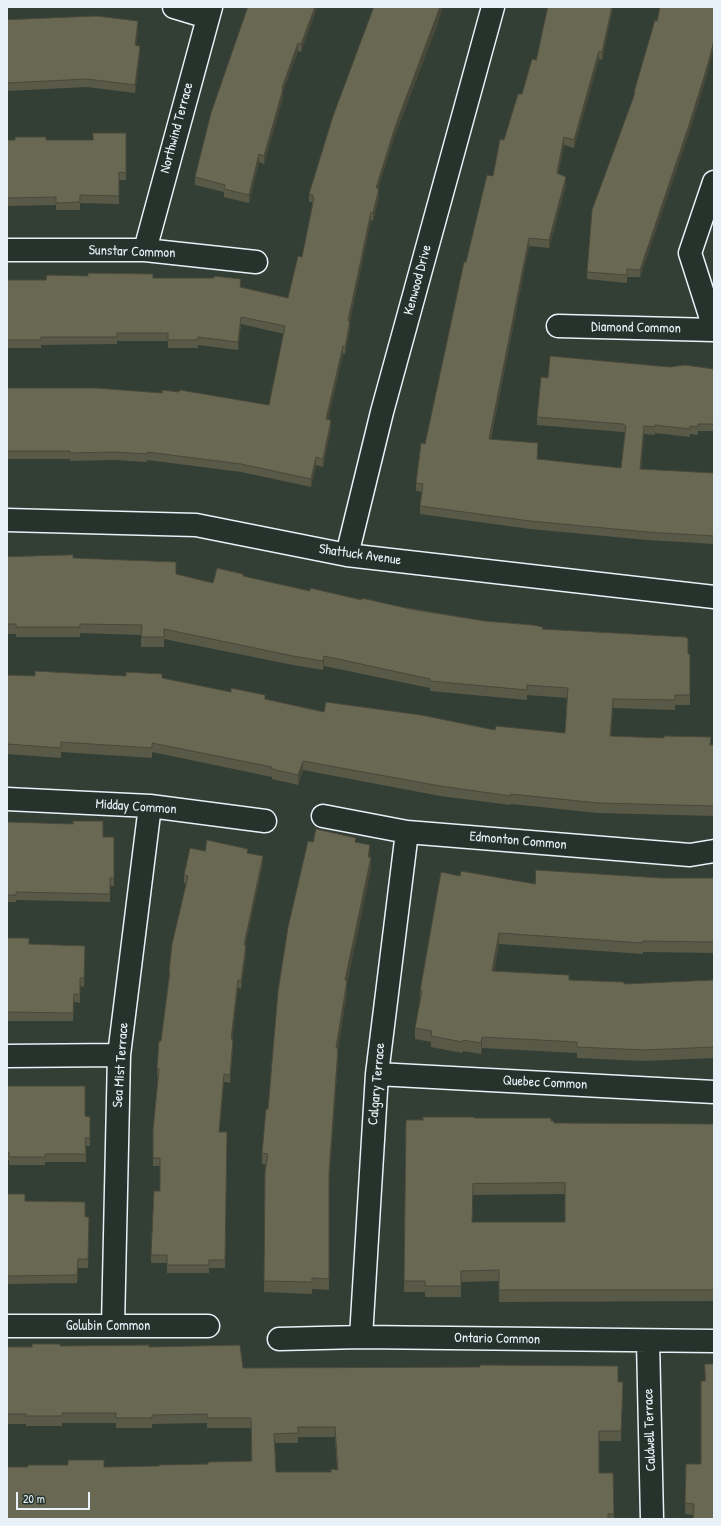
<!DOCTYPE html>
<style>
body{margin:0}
#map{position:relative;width:721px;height:1526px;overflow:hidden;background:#333e35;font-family:"Patrick Hand",sans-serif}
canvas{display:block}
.frame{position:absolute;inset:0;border:8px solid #e8f1f8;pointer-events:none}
.scale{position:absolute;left:16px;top:1492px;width:74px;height:18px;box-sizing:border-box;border:2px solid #e8f1f8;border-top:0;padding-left:5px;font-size:12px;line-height:14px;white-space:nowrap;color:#e8f1f8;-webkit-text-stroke:3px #26332d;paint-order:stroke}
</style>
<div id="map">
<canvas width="721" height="1526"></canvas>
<div class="frame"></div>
<div class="scale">20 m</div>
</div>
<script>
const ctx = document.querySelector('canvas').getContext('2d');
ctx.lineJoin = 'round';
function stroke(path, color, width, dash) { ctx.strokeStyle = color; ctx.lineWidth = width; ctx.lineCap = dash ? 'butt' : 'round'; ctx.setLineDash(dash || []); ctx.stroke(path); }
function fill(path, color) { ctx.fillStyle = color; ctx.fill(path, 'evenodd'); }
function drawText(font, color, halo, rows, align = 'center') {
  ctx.font = font + ' "Patrick Hand",sans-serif'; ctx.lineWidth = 3; ctx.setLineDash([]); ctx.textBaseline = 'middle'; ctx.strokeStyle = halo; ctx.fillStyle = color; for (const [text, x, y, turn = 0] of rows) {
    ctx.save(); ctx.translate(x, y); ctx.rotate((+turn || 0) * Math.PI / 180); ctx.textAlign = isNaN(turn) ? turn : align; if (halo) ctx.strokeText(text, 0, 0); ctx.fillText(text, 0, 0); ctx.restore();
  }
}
const minor = new Path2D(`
 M174,7L207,17
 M714,182L690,253L714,328
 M7,250H145L256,262
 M145,250L211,7
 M558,326L714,330
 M7,520L196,525L347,555L714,597
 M347,555L382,412L493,7
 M7,799L150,806L265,821
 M323,816L407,832L690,855L714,851
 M7,1056L119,1055
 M377,1074L714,1092
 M7,1326H208
 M113,1326L119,1055L150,806
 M361,1337L377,1074L407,832
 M279,1339L361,1337L714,1341
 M648,1341L652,1519`);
const wall = new Path2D(`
 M317,7L301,52L298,51L283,91V97L264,164L259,162L249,203L224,197V192L195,185V177Z
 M613,7L602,60L599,59L574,148L564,145L558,174L566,185L549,248L529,246L491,439L538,451L537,459L621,468L625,433L623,432L537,425V417L548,378L670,367L714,369V431H698V435L690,434V437L655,433V435L644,434L641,469L714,473V544L647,540L530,529L420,514V506L422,492L416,491V483L466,262L493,176L504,140L522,94L536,60Z
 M7,20L138,29L136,45L140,54L135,93L87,87L7,91Z
 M438,23L395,135L378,188L379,196L373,221L371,220L350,321V329L345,354H343L328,419L331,428L323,467L316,465L311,487L241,472L147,460V462L114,460L70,461V459H7V388L269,405L284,334L241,324L238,350L198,345V348H168V341H117V344L41,345V348H7V280H46L153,278L241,287L288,298L302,257L312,206V202H309V194Z
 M708,72L690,130L640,277H627V283L587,279V272L634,96V92Z
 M126,133V180H119V204L80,203V210H56V205L7,206V140H93Z
 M7,557L73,558L176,574L213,583L243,577L310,591L362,600L485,621L543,629L690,654V705H675V710L613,708L611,736L714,745V816L598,813L511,804V805L440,796L303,770L298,785L272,779V777L152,752V758L61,752V758L7,754V675L35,676L162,678L265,699L324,712L495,730L565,733L567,698L527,695V700L430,691V688L324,666L323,670L293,665L164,639V647H141V635L80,633V637H16V634H7Z
 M7,822L103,837H114V886H110V902L16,900V902H7Z
 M313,842L370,856L371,868L347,984V992L338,1049V1059L329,1185V1290L312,1289V1294L264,1292L265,1172L266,1165L262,1164V1153L268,1109Z
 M205,851L248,853L263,864L245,945L246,953L241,989L238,988L232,1039L233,1047L230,1083L224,1082L219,1132H227L225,1268H209V1273H167V1263H151V1255L160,1191V1166H153V1130L158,1077L157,1076V1068L169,979V971L186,884L184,883V875Z
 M460,876L535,884L661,878H714V953L643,952V954L499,944L494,971L569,980L624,984L714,980V1058L644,1061L577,1058V1053L482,1048L481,1054L463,1051L462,1053L431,1047V1042L415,1039V1028L420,1000V991Z
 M7,938L29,944L85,946L84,987L80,986V1003L74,1002L73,1021H7Z
 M7,1086L85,1116L90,1138V1146H86V1162H45V1165H9V1160H7Z
 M474,1118L551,1121L554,1123L714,1124V1301L499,1302V1281L461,1282V1297H425V1292H404L406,1120ZM565,1194V1222H472L473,1195Z
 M7,1194L25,1201L85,1217H89L88,1268H78L77,1283L7,1284Z
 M60,1346L149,1347L243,1368L618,1382L623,1392L621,1441H599V1473H613L614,1519H7L104,1467L159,1466L208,1464L251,1461V1428H207V1423L152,1424V1428H116V1423H62V1426H26V1424H7V1347ZM298,1437H335L337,1470L331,1472H276L275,1443H298Z
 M686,1464L714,1519L693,1515L685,1514Z`);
const shadedWall = new Path2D(`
 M315,7H317L301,52V44Z
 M440,7H443L438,23L395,135L376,195V188L395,127Z
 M612,7H613L602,60V52Z
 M138,21V29L135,53V45Z
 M714,40V48L708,72L690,130L640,277V270Z
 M298,43V51L283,91V97L264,164V156L282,88Z
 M140,46V54L135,93V85Z
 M599,51V59L574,148V140Z
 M564,137V145L557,181V173Z
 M259,154V162L249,203V195Z
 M566,177V185L549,248V240Z
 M379,188V196L373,221V213Z
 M371,212V220L348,329V321Z
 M529,238V246L489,447V439Z
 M241,317V324L238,350V342Z
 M350,321V329L345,354V347Z
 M343,346V354L326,427V419Z
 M331,420V428L323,467V459Z
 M644,426V434L640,477V469Z
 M316,457V465L311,487V479Z
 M324,656V666L323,670V661Z
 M613,699V708L610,746V736Z
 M303,761V770L298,785V775Z
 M370,845V856L368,868V857Z
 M263,856V864L244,953V945Z
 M371,857V868L347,984V992L338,1049V1059L329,1185V1290V1173L336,1048L345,980Z
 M499,933V944L492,982V971Z
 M246,945V953L241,989V981Z
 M238,980V988L231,1047V1039Z
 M482,1037V1048L481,1054V1043Z
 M233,1039V1047L230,1083V1075Z
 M224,1074V1082L219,1140V1132Z
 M78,1259V1268L77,1283V1275Z
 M623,1382V1392L621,1441V1431Z`);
const building = new Path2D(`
 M248,7H315L301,44L298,43L282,88L283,89L264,156L259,154L249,195L224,189L225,185L195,177L211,113Z
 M374,7H440L395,127L376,188H379L373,213L371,212L348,321H350L345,347L343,346L326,419L331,420L323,459L316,457L311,479L241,464L147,452V454L114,452L70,453V451H7V388H96L162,393V390L179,392L180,390L269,405L285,326L241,317L238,342L198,337V340H168V333H117V337H41V340H7V280H46L47,275L88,276V273L153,274V278H214V276L241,279L240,287L288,298L298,256L302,257L314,198H312L313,195L309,194L333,116Z
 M548,7H612L602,52L599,51L574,140L564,137L557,173L566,177L549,240L529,238L489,439L538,443L537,459L621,468L626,426L623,424L537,417L541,377L548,378L550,356L670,367L685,365L714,369V424H698V427L690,426V429L655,425V427L644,426L640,469L714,473V536L647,532L530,521L420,506L423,484L416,483L421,443L425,444L464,262H466L487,175L493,176L500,139L504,140L518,94H522L532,59L536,60Z
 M660,7H714V40L708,64L690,122L640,270L627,269V275L587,272L592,210L635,93L634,92L655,20L657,21Z
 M97,16L138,21L135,45L140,46L135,85L87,79L7,83V20Z
 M93,133H126V173L119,172V196L80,195V202L56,203V197L7,198V140H15V137H46V140H93Z
 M73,555V558L176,562V574L213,583L217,568L243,574V576L310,591V588L362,600V598L410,609L485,621L533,625L543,627L542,629L686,637L688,639V654H690V695H675V700L613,699L610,736L664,738V736L711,737L710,745H714V806L598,803L511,794V796L440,786L303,761L298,775L272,769V767L152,743V748L61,742V748L7,744V675L35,676V671L126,676V672L162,674V678L231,692V688L265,695V699L324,712L326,702L421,715L495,730L496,726L565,733L568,688L527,685V690L430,681V679L324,656L323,661L293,656L164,629V637H141L142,625L80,624V627H16V624H7V557Z
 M73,821H103V837H114V878H110V894L16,892V895H7V822L73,824Z
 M316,829L356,838L355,842L370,845L368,857H371L345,980L347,981L336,1048H338L329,1173V1279L312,1278V1282L264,1281L265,1172L268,1154L262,1153L266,1109H268L278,991L288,927L308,841L313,842Z
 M207,840L248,849L247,853L263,856L244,945H246L241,981L238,980L231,1039H233L230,1075L224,1074L219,1132H227L225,1260H209V1265H167V1255H151L154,1191H160V1158H153V1130L159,1069L157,1068L159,1041H161L170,971H169L172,944L188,876L184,875L190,848L205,851Z
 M536,870L661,878H714V942L643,941V943L499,933L492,971L569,975V980L624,982V984L714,980V1047L644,1050L577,1047V1042L482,1037L481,1043L463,1040L462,1042L431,1036L432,1031L415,1028L422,991H420L441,872L460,876L461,871L535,884Z
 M7,938H29V944L85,946L84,978H80V994H74L73,1013L7,1012Z
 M7,1086H85V1116L90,1117V1138H85L86,1154H45V1157H9V1152H7Z
 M423,1117H474V1118H551V1121H554V1123L714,1124V1290H499V1270L461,1271V1286H425V1281H404L406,1120H423ZM565,1183V1222H472L473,1184Z
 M7,1194H25V1201L85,1202V1217H89L88,1259H78L77,1275L7,1276Z
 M32,1344H60V1346L149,1345V1347L240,1345L243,1368L480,1367V1365L618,1366V1382H623L621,1431H599V1473H613L614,1514H608V1519H7V1467H28V1465H68V1460H104V1467L159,1466V1465L208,1464V1462L252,1461L251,1418H207V1414L152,1415V1418H116V1413H62V1416H26V1414H7V1347H32ZM298,1427H335L338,1470L331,1469V1472H276L274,1434L298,1433Z
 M705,1364H714V1519H693L694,1504L685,1503L686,1464H701V1381H705Z`);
const streetNames = [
 ["Northwind Terrace",177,128,-75],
 ["Sunstar Common",132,252,2],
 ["Kenwood Drive",418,280,-75],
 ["Diamond Common",636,328,1],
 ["Shattuck Avenue",360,555,8],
 ["Midday Common",136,807,4],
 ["Edmonton Common",518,841,5],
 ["Sea Mist Terrace",121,1065,-86],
 ["Quebec Common",545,1083,3],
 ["Calgary Terrace",377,1084,-85],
 ["Golubin Common",108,1326],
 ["Ontario Common",497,1339,1],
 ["Caldwell Terrace",650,1430,-92]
];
stroke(minor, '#e8f1f8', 25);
stroke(minor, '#26332d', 22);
fill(wall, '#595947');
fill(shadedWall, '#49493a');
fill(building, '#686853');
stroke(building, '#49493a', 1);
drawText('14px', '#e8f1f8', '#26332d', streetNames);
</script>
